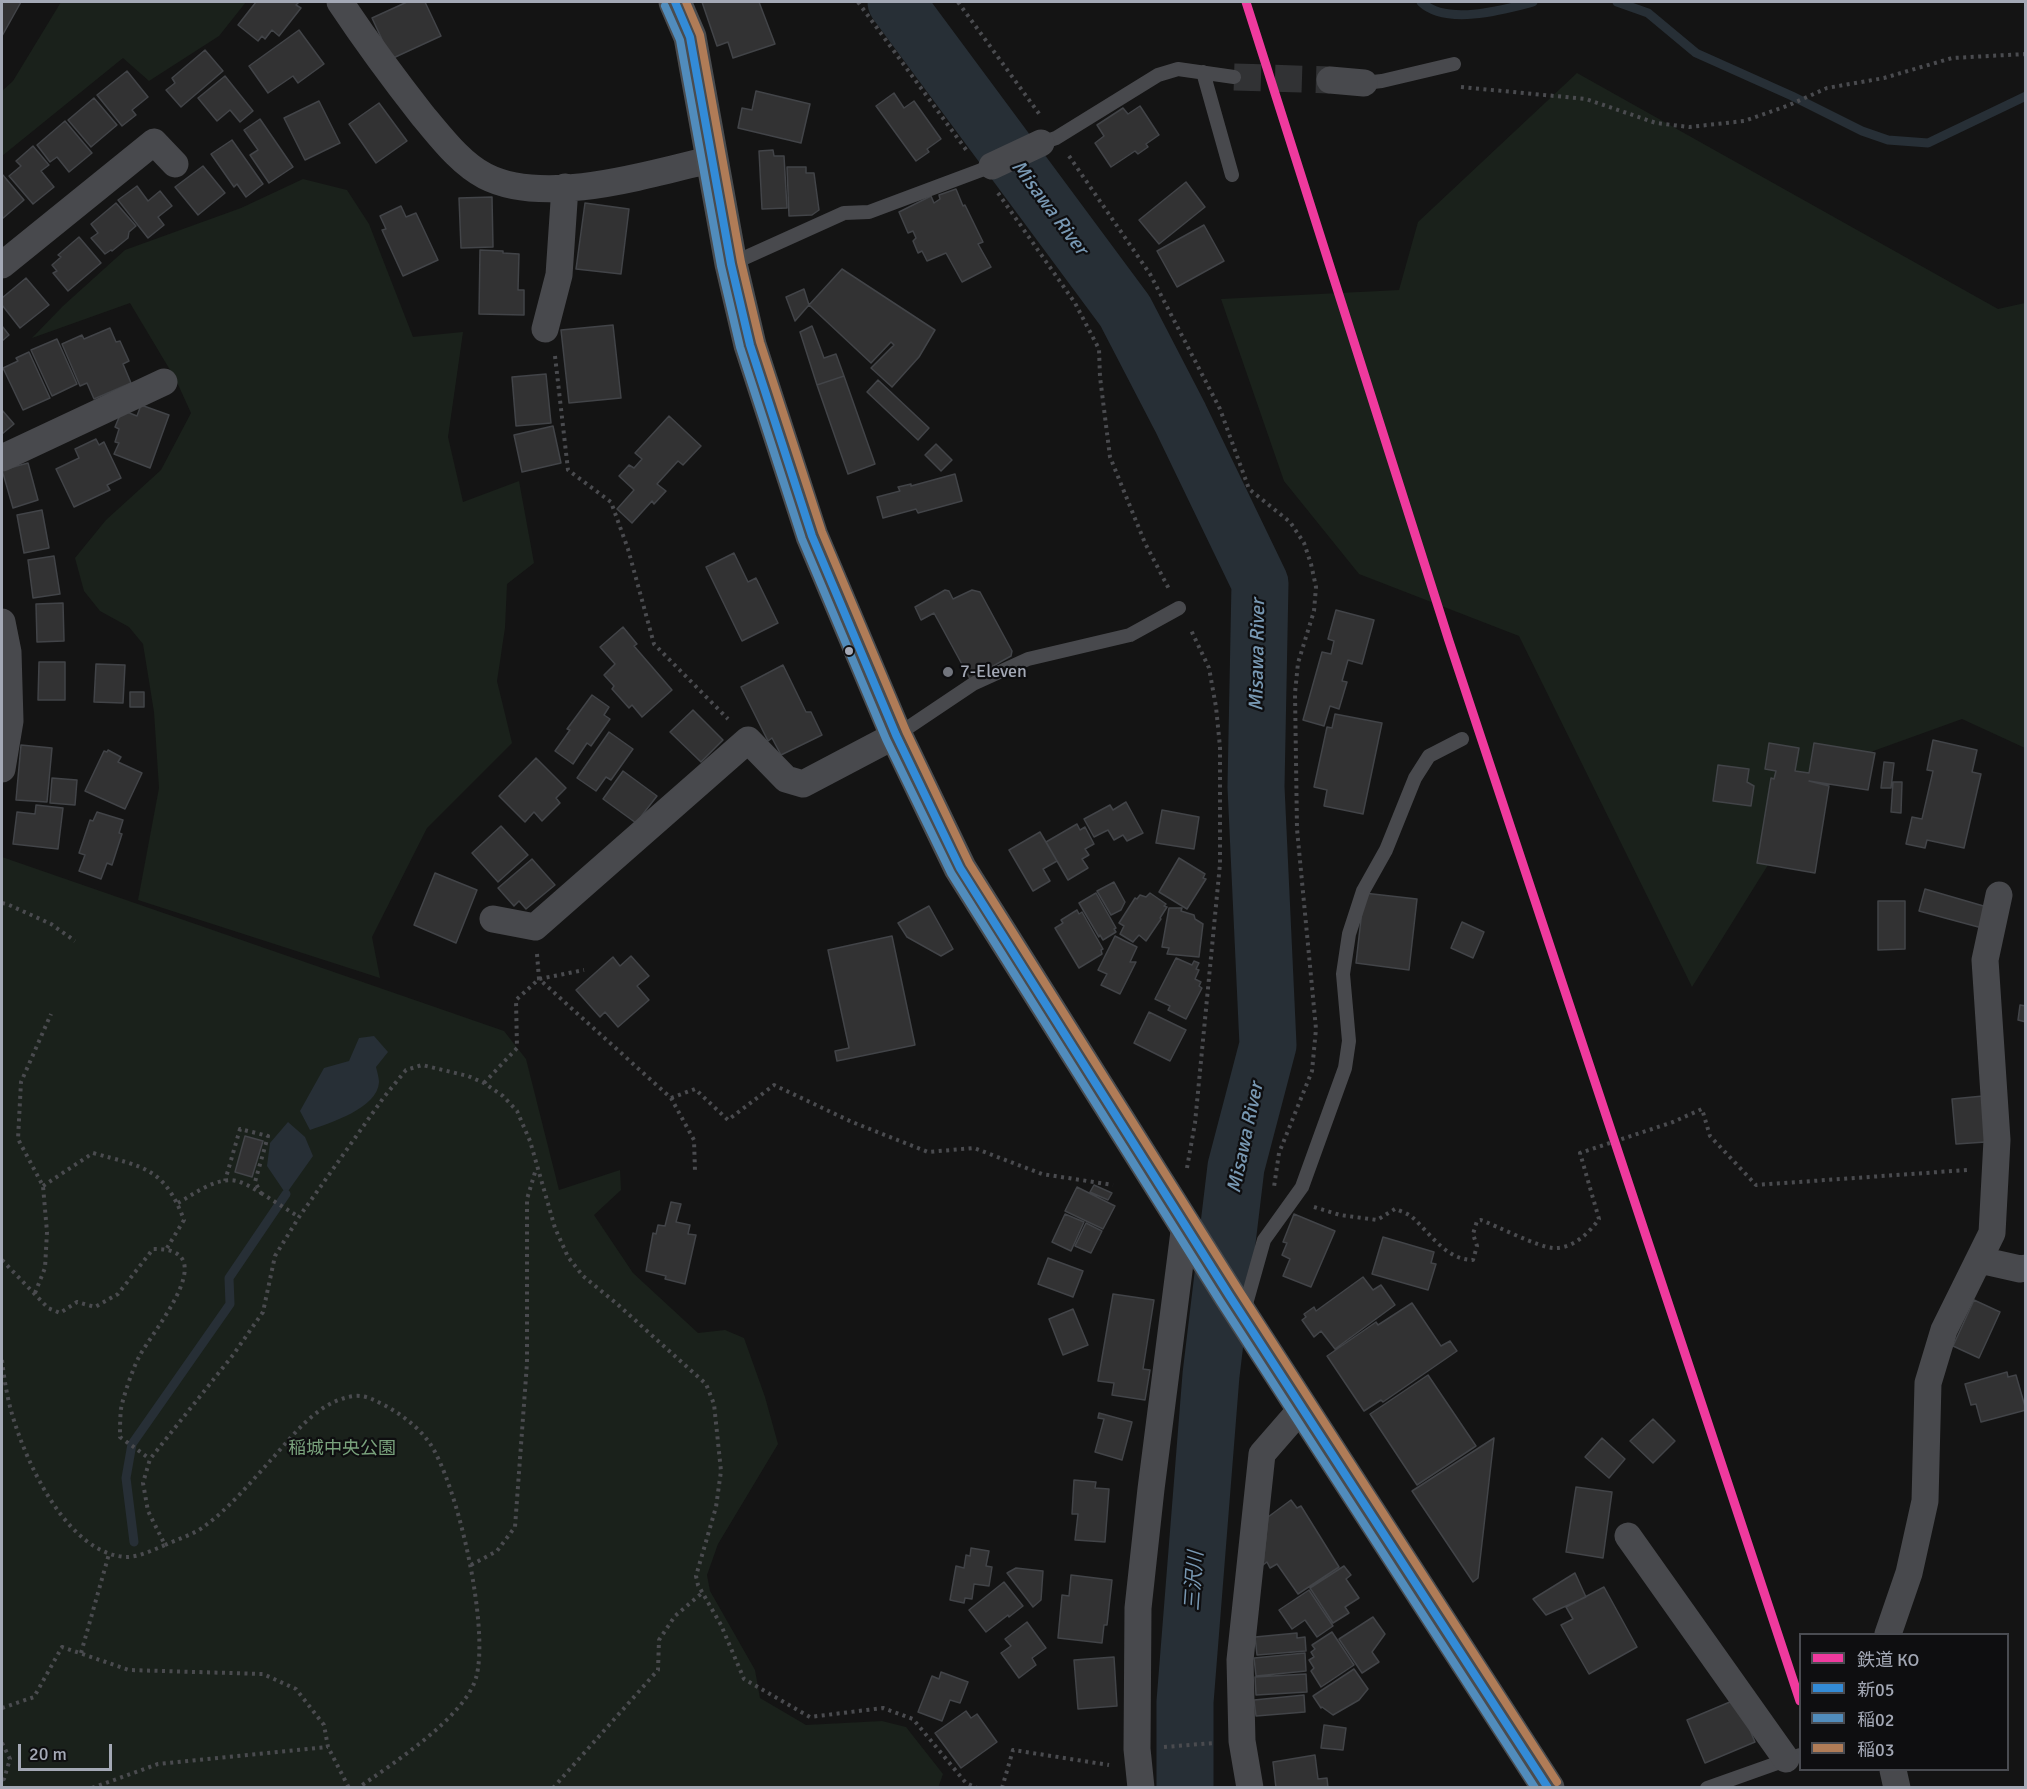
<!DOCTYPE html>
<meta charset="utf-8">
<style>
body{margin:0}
#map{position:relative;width:2027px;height:1789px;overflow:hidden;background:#141414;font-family:Signika,"Noto Sans JP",sans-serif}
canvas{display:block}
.frame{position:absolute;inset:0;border:3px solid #a4a9b6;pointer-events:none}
.legend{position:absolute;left:1799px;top:1633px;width:210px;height:138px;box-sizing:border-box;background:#0e0e10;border:2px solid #4a4c52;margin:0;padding:8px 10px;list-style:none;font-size:18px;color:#a4a9b6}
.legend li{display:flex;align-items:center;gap:12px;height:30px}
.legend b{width:30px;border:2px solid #4a4c52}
.scale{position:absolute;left:18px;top:1744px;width:94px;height:27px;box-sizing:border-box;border:3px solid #a4a9b6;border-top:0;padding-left:8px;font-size:18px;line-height:21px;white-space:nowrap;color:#a4a9b6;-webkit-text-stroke:4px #0e0e10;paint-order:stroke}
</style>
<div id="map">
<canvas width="2027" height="1789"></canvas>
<div class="frame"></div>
<ul class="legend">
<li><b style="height:8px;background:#ef3a9e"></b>鉄道 KO</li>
<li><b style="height:8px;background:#338bd7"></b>新05</li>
<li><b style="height:8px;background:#518cbc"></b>稲02</li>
<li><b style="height:8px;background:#b07c57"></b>稲03</li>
</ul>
<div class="scale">20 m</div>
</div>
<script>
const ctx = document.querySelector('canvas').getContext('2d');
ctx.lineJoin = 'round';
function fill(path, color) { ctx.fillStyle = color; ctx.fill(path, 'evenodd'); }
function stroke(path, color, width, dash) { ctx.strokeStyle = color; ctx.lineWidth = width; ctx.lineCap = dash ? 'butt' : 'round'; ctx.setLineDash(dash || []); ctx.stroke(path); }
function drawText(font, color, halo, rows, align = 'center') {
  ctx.font = font + ' Signika,"Noto Sans JP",sans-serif'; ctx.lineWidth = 4.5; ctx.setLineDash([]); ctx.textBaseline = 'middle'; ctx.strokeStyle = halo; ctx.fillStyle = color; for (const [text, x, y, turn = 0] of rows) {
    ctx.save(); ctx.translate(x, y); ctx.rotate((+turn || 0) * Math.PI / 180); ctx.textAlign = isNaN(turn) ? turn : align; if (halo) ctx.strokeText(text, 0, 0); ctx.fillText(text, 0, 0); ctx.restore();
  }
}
const green = new Path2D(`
 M61,2H246L219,36L149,81L123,58L2,156V91L13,81Z
 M1577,73L1998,309L2025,303V748L1962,719L1829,767L1692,987L1519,636L1359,574L1284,481L1221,299L1399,290L1418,222Z
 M303,179L347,190L369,224L413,337L463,332L448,437L463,502L519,481L534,563L507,584L505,628L497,681L512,743L427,828L372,937L380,978L138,900L159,788L154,712L143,644L129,627L100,611L84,591L75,558L106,520L161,470L191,413L176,380L130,303L32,338L63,306L125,250L241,208Z
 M2,857L504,1031L526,1059L559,1190L620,1170L621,1190L594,1215L633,1273L698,1333L725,1330L744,1338L765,1397L778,1444L718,1544L707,1575L710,1591L755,1670L760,1698L806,1725L882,1721L906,1727L943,1774L938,1788H2Z`);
const water = new Path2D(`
 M374,1036L388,1052L376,1067C377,1071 379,1078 379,1082C378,1108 330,1123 310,1130L300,1111L324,1068L349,1061L359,1038Z
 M288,1122L305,1137L313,1156L286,1194L267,1166L270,1143Z`);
const stream = new Path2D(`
 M1421,2C1446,26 1503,10 1533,2
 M1617,2L1648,13L1696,53L1792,96L1862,131L1888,140L1928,143L2026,96
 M134,1542L126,1478L132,1444L230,1304L229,1278L286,1194`);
const river = new Path2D(`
 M896,2L1125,311L1180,417L1260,583L1256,787L1268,1045L1236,1167L1211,1375L1185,1702V1788`);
const building = new Path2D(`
 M2,2H21L2,36Z
 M256,2H299L296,5L301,8L279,36L272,30L265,39L262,36L258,41L238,25Z
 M407,2H425L441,36L391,59L372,18Z
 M702,2H759L775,44L733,58L728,42L717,46Z
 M299,30L324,64L298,83L293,76L268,93L249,66Z
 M205,50L223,71L181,107L166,90L175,83L172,78Z
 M127,71L148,97L132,110L136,115L122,126L97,95Z
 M225,76L253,111L240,122L230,110L217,121L198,98Z
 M756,91L810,104L801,143L738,128L742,108L752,110Z
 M894,93L904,108L914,101L941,139L927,149L929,152L916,161L876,106Z
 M94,98L117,125L91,147L68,120Z
 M319,101L340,143L305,160L284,118Z
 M379,103L407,141L376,163L349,124Z
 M1140,106L1159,135L1146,144L1148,147L1138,154L1135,151L1111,167L1095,143L1104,136L1097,125L1123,108L1128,114Z
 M260,119L293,167L269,183L250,155L258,150L244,130Z
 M65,121L92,153L69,172L57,157L50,162L37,145Z
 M232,140L263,184L246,197L237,184L234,187L211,154Z
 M33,146L49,165L41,171L54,187L33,204L9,176L21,166L16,161Z
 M773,150L774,156H784L787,208L762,209L759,151Z
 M203,166L225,193L198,215L175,187Z
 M787,167H806V173H814L819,210L812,215L789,216Z
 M2,174L24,200L2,219Z
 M1186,182L1205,207L1159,244L1139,220Z
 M137,186L148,201L160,191L172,206L158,217L164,225L148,238L118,200Z
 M956,189L963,206L965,205L983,242L978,244L991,267L962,282L946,253L927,261L922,251L918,253L913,241L916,238L913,231L908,233L899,212L931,196L934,203L940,199L939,195Z
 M492,197L493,247L461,248L459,198Z
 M116,203L136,226L129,232L128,238L112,251L111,250L105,254L91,238L98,233L91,224Z
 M585,203L629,209L621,274L576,269Z
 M401,206L406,217L416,213L438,260L403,276L382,230L386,229L380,216Z
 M1204,225L1224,261L1177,287L1157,251Z
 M79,237L101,263L68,291L53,273L57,271L52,265L61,257L58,255Z
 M480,250L503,251V253L519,254L518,290H524V315L479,314Z
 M842,269L935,330L919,357L892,387L871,368L894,345L891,342L871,363L809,305Z
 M26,278L49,305L20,328L2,305V298Z
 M804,289L809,305L795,321L786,297Z
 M613,325L621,398L569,403L561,330Z
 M2,326L9,335L2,341Z
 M812,326L824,358L836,354L844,376L817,385L800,332Z
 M110,328L116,342L120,341L129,361L123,364L131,383L94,399L87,383L80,386L62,344L82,335L84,339Z
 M57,339L77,384L52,396L31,350Z
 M29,352L50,398L23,410L3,368L18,361L16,358Z
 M546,374L551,423L516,426L512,377Z
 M844,376L875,464L848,474L817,385Z
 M878,380L929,428L918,440L867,392Z
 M141,405L169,415L150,468L114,454L119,443L115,442L119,429L115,427L122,410L137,416Z
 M2,410L14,424L2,434Z
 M669,416L701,446L683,465L678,461L657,484L666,491L654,504L652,501L632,523L617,509L634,490L619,476L629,465L634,468L642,459L635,453Z
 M553,426L561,463L522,472L514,435Z
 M96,439L99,445L104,442L121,478L107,485L110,490L74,507L56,469L79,458L75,449Z
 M936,444L952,460L941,471L925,455Z
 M28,463L38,500L13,508L2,470Z
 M955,474L962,501L918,513L916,509L883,518L877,497L900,491L898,487L911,484V486Z
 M42,510L49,548L24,553L17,515Z
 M734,553L748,582L756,578L778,623L742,641L706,567Z
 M54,556L60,594L33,598L28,560Z
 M945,590L949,591L953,599L972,590L980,592L1012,651L1011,656L970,679L934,613L921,620L915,607Z
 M63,603L64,641L37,642L36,604Z
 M1336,610L1374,620L1362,664L1348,660L1342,681L1347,682L1339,709L1330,706L1324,726L1303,720L1322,652L1331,654L1334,641L1328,639Z
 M623,627L637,644L634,646L672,690L642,717L632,705L629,708L612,689L614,686L604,675L615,664L600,647Z
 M39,662H65V700H38Z
 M96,664L125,665L123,703L94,702Z
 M783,665L806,712H811L822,735L781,755L772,738L768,741L741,687Z
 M130,692H144V707H130Z
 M592,695L609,707L604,715L610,719L591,746L587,743L573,764L555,751L570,730L567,729Z
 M693,710L723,740L701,762L670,732Z
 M1335,714L1382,723L1363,814L1324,806L1327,790L1314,787L1327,727L1332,728Z
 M609,732L633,749L611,780L606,777L596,791L577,778Z
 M1933,740L1977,750L1972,772L1981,774L1964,848L1927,840L1925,848L1906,844L1912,817L1922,819L1933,771L1927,770Z
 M1769,743L1799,748L1795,771L1809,773L1814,743L1875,753L1868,790L1809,781L1829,786L1815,873L1757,863L1771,778L1774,779L1776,771L1765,769Z
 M21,745L52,748L47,802L16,800Z
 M108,750L121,757L118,762L142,773L125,809L85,791L104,751L107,752Z
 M536,758L566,788L556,798L560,803L542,821L534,812L525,822L499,796Z
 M1884,762L1894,763L1891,788H1881Z
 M1718,765L1749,769L1747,782L1754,786L1751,806L1713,801Z
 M623,771L657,796L636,823L603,799Z
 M52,778L77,780L75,805L50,803Z
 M1893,782H1902L1901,813L1891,812Z
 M1126,802L1143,833L1127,841L1123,835L1114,840L1108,830L1094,837L1084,819L1110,805L1113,810Z
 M36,805L63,808L58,849L13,844L17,812L35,814Z
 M1162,810L1199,817L1194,849L1156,843Z
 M97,812L123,820L119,833L122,834L112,865L107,863L101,879L79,871L85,855L79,853L90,820L93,821Z
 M1077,824L1080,830L1085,827L1094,844L1085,849L1089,855L1082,859L1088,868L1068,880L1046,842Z
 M501,826L528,855L498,882L472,853Z
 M1040,832L1057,861L1043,869L1050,881L1033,891L1009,850Z
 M1179,858L1205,874L1203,878L1206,879L1187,909L1159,892Z
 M532,859L555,885L526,909L519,901L514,906L498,888Z
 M435,873L477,890L456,943L414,925Z
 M1114,882L1125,902L1121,910L1111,915L1097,891Z
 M1925,889L1987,907L1982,928L1919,911Z
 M1096,893L1116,928L1114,929L1116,932L1103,940L1100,935L1099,937L1079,903Z
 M1150,893L1166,904L1164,906L1167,907L1160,918L1161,919L1146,941L1139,935L1133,942L1120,934L1124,926L1119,923L1135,898L1137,899L1140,895L1146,897Z
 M1364,893L1417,899L1409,970L1356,963Z
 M1878,901H1905V949L1878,950Z
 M929,906L953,949L941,956L907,937L898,923Z
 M1169,908H1182L1181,911L1194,915L1195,919L1203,924L1199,957L1167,954L1169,948L1162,947Z
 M1077,910L1079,914L1082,912L1103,949L1101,950L1102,954L1079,968L1055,928L1063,923L1061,920Z
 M1462,922L1484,932L1473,958L1451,948Z
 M892,936L915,1045L837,1061L835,1051L849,1048L828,950Z
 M1115,936L1137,947L1130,962H1136L1120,994L1101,985L1107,974L1098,970Z
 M631,956L649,976L637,986L649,1000L618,1027L605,1012L600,1017L576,990L613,957L620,966Z
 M1176,958L1192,965L1194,961L1199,963L1196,969L1199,970L1195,979L1201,982L1199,986L1202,988L1186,1019L1168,1010L1170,1006L1155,999Z
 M2020,1005L2026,1006V1022L2018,1020Z
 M1149,1012L1186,1030L1170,1061L1134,1043Z
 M1983,1096L1986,1142L1956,1144L1952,1099Z
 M245,1136L263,1141L252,1177L235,1172Z
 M1094,1185L1112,1193L1108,1200L1090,1192Z
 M1077,1187L1115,1206L1103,1229L1065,1211Z
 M671,1202L681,1204L676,1222L690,1225L688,1234L696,1235L685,1284L665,1279L666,1276L646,1271L653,1233L656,1234L658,1225L665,1226Z
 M1065,1214L1084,1222L1071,1251L1052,1242Z
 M1294,1214L1335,1231L1311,1287L1283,1276L1290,1259L1282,1255L1287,1243L1283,1242Z
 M1086,1223L1102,1231L1091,1253L1075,1246Z
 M1383,1237L1434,1252L1431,1263L1436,1264L1428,1290L1372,1274Z
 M1048,1258L1083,1271L1073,1297L1038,1284Z
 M1363,1277L1373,1290L1381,1285L1395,1305L1335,1349L1321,1331L1314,1337L1302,1320L1306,1317L1304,1314L1314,1307L1316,1311Z
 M1113,1294L1154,1300L1143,1369L1150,1370L1145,1400L1112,1395L1114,1383L1098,1381Z
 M1974,1300L2000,1312L1979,1358L1953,1346Z
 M1412,1303L1441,1346L1450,1341L1457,1351L1383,1402L1381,1400L1364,1411L1327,1356L1376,1322L1378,1325Z
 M1073,1309L1088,1345L1063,1355L1049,1319Z
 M2007,1372L2008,1377L2016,1375L2026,1410L1981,1422L1976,1404L1971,1405L1965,1384Z
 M1428,1375L1476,1446L1417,1485L1370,1414Z
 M1099,1413L1132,1422L1122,1460L1095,1452L1104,1419L1098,1418Z
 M1653,1419L1675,1441L1653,1463L1630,1441Z
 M1494,1438L1478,1578L1473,1582L1412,1491Z
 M1602,1438L1625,1459L1609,1478L1585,1457Z
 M1074,1480L1096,1482L1095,1488L1109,1489L1105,1542L1075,1540L1078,1514H1072Z
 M1576,1487L1612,1492L1603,1558L1566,1552Z
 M1291,1500L1297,1508L1301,1506L1339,1567L1298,1594L1277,1564L1270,1568L1267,1562L1263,1565L1268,1517Z
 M971,1548L989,1551L986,1566L992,1567L989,1586L974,1584L972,1599L965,1598L964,1603L950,1600L956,1566L964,1568L966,1555L970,1556Z
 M1344,1566L1351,1575L1346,1579L1359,1598L1345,1607L1349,1613L1333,1623L1310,1588Z
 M1016,1568L1043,1571L1041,1600L1033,1607L1007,1573Z
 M1575,1573L1586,1597L1546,1615L1533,1599Z
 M1071,1575L1112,1580L1107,1625H1104L1102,1643L1058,1638L1062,1595L1069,1596Z
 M1004,1582L1023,1606L1009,1617L1008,1615L986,1632L969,1610Z
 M1604,1587L1637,1647L1589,1674L1561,1625L1573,1619L1566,1607Z
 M1309,1590L1333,1626L1317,1637L1305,1620L1292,1629L1279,1610Z
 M1373,1617L1385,1634L1372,1652L1379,1662L1362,1673L1339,1639Z
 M1027,1622L1046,1648L1032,1658L1036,1665L1019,1678L1001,1653L1011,1646L1005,1639Z
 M1332,1632L1354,1665L1321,1687L1311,1671L1314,1668L1309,1660L1314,1657L1311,1652L1315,1649L1312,1645Z
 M1297,1633V1638L1305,1637L1306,1651L1257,1655L1255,1637Z
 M1305,1653L1306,1671L1256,1676L1254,1658Z
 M1114,1657L1117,1706L1078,1709L1074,1660Z
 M1354,1669L1368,1689L1359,1700L1333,1715L1322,1707L1321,1708L1313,1696Z
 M941,1672L968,1682L960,1703L950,1700L942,1721L918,1712L932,1676L939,1679Z
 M1306,1674L1307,1692L1256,1695L1255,1677Z
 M1304,1695L1305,1712L1256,1716L1254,1700Z
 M1737,1699L1755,1742L1705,1763L1687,1720Z
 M966,1711L971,1718L977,1714L997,1742L961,1768L935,1733Z
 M1324,1725L1346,1728L1343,1750L1321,1748Z
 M1315,1755L1318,1779L1327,1778L1328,1788H1276L1273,1762Z`);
const streetTunnel = new Path2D(`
 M1234,77L1330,80`);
const path = new Path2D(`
 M858,2L967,151
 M958,2L1040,115
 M1461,87L1586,99L1656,123L1689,127L1744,121L1787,106L1827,88L1884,78L1952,58L2026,54
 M1069,156L1150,274L1220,409L1249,489L1290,522L1304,543L1311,564L1316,587L1314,611L1298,663L1295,693L1297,829L1316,1029L1312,1071L1279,1153L1274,1187
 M998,193L1075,303L1099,349L1100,377L1110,457L1145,543L1169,589
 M555,356L568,470L611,502L628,549L654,644L728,719
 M2,903L7,904L51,924L75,941
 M537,954L539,979L671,1098L694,1140L695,1171
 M484,1083L517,1048L516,1000L539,979L584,970
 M671,1098L695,1089L728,1120L774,1085L852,1122L928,1152L974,1148L1042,1174L1113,1185
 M1187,1168L1195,1123L1220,864V747L1216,707L1209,668L1190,628
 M43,1186L93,1153C143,1167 164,1167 184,1220L167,1248
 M261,1193L299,1217
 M178,1203C194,1194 220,1174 240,1182C247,1184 254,1189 261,1193L255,1182L268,1136L240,1129L225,1181
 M1314,1207L1340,1215L1377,1220L1395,1209C1400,1211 1407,1213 1412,1217C1430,1233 1446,1260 1473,1260L1477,1246L1473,1234L1477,1221L1481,1220C1497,1226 1538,1247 1553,1248C1573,1249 1589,1233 1599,1219L1580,1153L1673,1122L1702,1109L1710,1136L1756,1185L1967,1170
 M2,1260L48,1308L60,1313L77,1302L95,1307L118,1294L153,1249C226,1247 152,1331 139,1357C133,1368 123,1397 121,1409C120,1418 120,1428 120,1437L150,1459
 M35,1293L45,1268L47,1232L43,1186L18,1139L21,1082L51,1014
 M2,1360C4,1378 7,1397 12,1414C26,1463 68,1554 126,1557C139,1557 153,1550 165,1545L148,1511L143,1483L150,1459L233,1355L263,1312L275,1256L299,1217L384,1097L406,1070L422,1065L468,1076L484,1083L503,1096L517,1111L530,1141L555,1228L568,1257L583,1276L616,1303L706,1384L714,1404L721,1471L716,1507L696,1576L698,1585L721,1625L744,1679L810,1717L883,1708L913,1719L966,1783L977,1788
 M165,1545C178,1539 195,1534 206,1525C228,1509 251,1482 270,1461C293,1436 317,1401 354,1396C366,1395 374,1400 384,1405C401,1414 417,1426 429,1442C458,1484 490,1629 476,1678C464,1718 392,1764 358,1788
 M471,1565L497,1551L515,1527L527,1363V1199L536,1169
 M81,1653L109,1554
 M2,1708L34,1697L62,1647L129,1670L263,1674L296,1689L324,1725L328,1747L349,1788
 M2,1743L10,1759L4,1779L2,1780
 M1164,1747L1214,1743
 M92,1788L158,1764L328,1747
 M553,1788L658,1670L659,1640L675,1616L702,1593
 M1002,1788L1013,1750L1109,1765`);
const lane = new Path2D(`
 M1203,72L1232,175
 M1364,83L1382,81L1454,64
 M1041,143L1056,138L1158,75L1178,69L1234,77
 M731,264L844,213L869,212L992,166
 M897,735L973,684L1028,659L1130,635L1179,608
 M1244,1311L1264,1240L1302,1187L1345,1068L1349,1041L1343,974L1349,934L1363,891L1386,850L1415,778L1429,756L1462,739
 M1707,1788L1800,1755`);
const street = new Path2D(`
 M340,2C366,41 394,79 423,116C441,137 460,163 485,176C545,207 650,174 713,159
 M1330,80L1364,83
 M992,166L1041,143
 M2,265L154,142L175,164
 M545,329L559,275L565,187
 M2,458L164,382
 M2,622L8,652L10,721L2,769
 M493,919L535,927L748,740L786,779L803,784L896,735
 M1980,1260L2020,1269L2026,1268
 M1628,1536L1786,1759
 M1888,1634L1909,1573L1925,1501L1928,1383L1944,1330L1992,1233L1997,1140L1985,960L1999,895
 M1893,1770L1897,1788
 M1141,1788L1137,1749L1138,1608L1151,1489L1185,1224
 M1250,1788L1242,1741L1240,1660L1262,1454L1302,1408`);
const primary = new Path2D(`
 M675,2L690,37L731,264L750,345L812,536L896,735L960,868L1229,1295L1548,1788`);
const bus1 = new Path2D(`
 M675,2L690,37L731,264L750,345L812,536L896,735L960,868L1229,1295L1548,1788`);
const bus2 = new Path2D(`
 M665,6L680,40L721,266L740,347L802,539L886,739L951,873L1220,1301L1535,1788`);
const bus3 = new Path2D(`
 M686,2L700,35L741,262L760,342L822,532L906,731L969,863L1238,1289L1557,1782`);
const rail1 = new Path2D(`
 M1246,2L1449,641L1800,1701`);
const markers = [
 [849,651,5,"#a4a9b6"],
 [948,672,6,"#72757d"]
];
const poiNames = [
 ["7-Eleven",960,672]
];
const parkNames = [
 ["稲城中央公園",342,1449]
];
const waterNames = [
 ["Misawa River",1049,208,53],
 ["Misawa River",1258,655,-89],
 ["Misawa River",1246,1138,-78],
 ["三沢川",1195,1581,-86]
];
fill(green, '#1a211b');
fill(water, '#272f36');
stroke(stream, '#272f36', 9);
stroke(river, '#272f36', 57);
fill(building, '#323233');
stroke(building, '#424448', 1.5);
stroke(streetTunnel, '#313234', 27, [27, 14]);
stroke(path, '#4a4b4f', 4, [3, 4.5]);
stroke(lane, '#48494d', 14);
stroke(street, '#48494d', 27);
stroke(primary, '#4a4c4f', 33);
stroke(bus1, '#338bd7', 8);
stroke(bus2, '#518cbc', 8);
stroke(bus3, '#b07c57', 8);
stroke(rail1, '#ef3a9e', 9);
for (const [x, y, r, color] of markers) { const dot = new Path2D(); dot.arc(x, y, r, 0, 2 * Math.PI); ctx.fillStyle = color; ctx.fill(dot); stroke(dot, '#0e0e10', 2); }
drawText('18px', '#a4a9b6', '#0e0e10', poiNames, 'left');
drawText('18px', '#79a27c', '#0e0e10', parkNames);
drawText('italic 20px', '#7898b3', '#0e0e10', waterNames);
</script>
